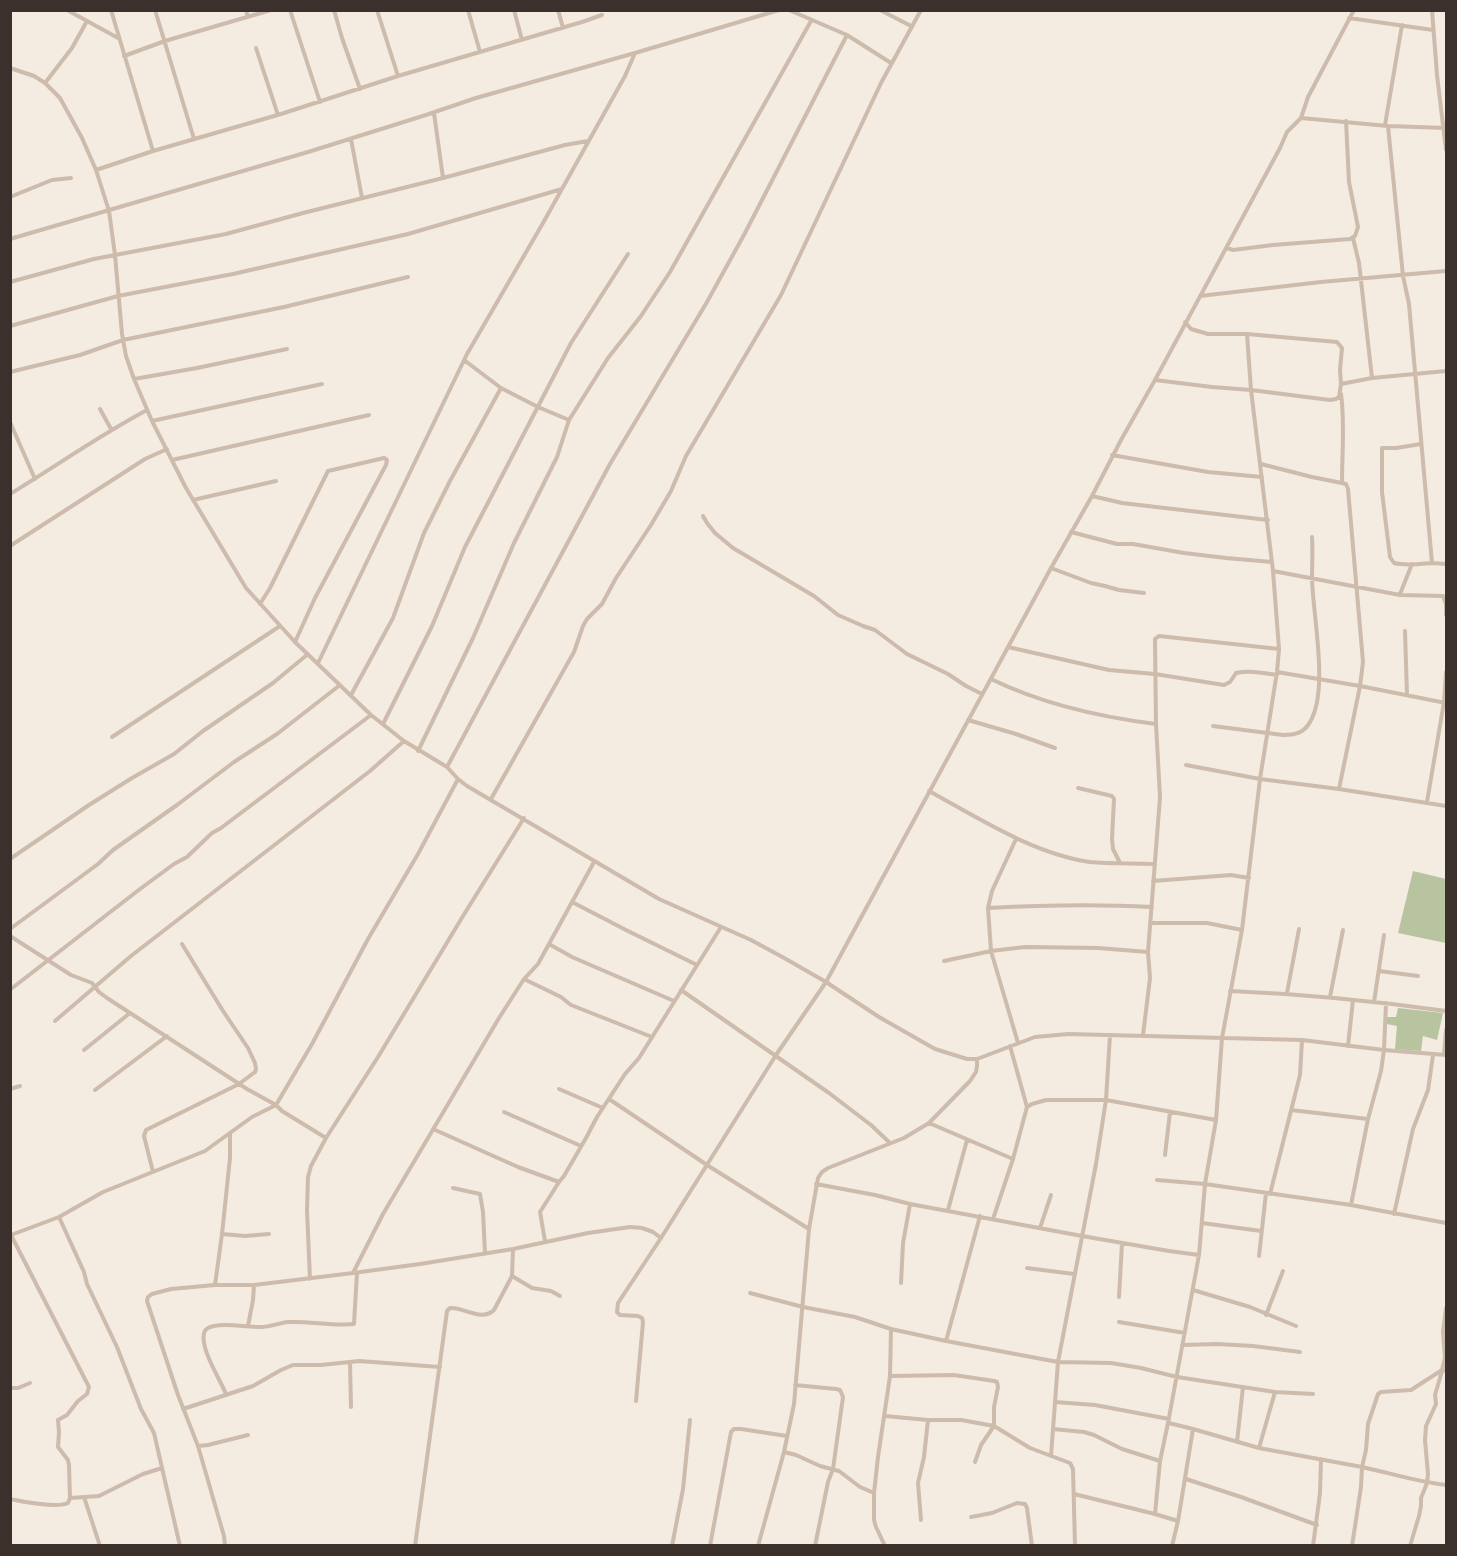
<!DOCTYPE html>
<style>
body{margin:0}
#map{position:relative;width:1457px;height:1556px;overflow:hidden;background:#f4ebe1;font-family:Jost,sans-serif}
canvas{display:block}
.frame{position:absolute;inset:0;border:12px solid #3b302b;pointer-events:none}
</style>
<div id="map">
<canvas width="1457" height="1556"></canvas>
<div class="frame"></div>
</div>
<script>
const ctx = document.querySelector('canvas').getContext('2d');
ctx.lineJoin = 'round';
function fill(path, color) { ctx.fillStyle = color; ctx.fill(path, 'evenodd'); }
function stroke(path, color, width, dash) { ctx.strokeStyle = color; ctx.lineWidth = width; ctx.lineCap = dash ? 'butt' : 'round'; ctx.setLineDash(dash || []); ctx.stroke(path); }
const green = new Path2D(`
 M1413,871L1446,879V943L1398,933Z
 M1398,1008L1443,1013L1437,1040L1423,1036L1421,1051L1395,1049L1397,1026L1387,1024V1017H1396Z`);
const minor = new Path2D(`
 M67,10L118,38
 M155,10L194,139
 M246,10L248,17
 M290,10L320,102
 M334,10L342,38L360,89
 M377,10L398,76L582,22L602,15
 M468,10L480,52
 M514,10L522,40
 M558,10L563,28
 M789,10L847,35L891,63
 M880,10L911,26
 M1432,10L1437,75L1446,150
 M1349,18L1433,30
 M256,48L278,115
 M124,56L165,41L271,10
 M10,68L34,76L45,83L60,98L82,138L96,170L109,211L115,255L122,334L126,356L134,379L152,421L186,488L246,588L295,642L371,715L404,741L447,767L458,779L467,786L659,899L751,940L786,959L826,982L879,1017L935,1049L967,1059H977L1035,1037L1068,1034L1302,1040L1384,1050L1446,1055
 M45,83L72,48L87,21
 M434,113L443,178
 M1301,118L1308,97L1354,10
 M1385,125L1402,25
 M1388,126L1403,276L1409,304L1432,563C1419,564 1406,566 1394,563L1390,557L1382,492V448H1396L1421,444
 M351,139L362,198
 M153,151L281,114L398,76
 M96,170L153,151L111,10
 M10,197L52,180L71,178
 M1353,238L1359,263L1372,378
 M10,239L308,152L426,115L476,98L635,53L779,10
 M1227,248L1233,250L1273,245L1350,239L1355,236L1358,227L1349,182L1346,121
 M10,282L94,259L226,234L303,213L443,178L565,145L588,141
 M1200,296L1321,282L1446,271
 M1185,322L1191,329L1208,334H1247L1337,342L1342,348L1340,370L1341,384
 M10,326L118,296L233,274L408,234L562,189
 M1247,334L1251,390L1330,400L1336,399L1339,397L1341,384L1372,378L1446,371
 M10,372L80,355L123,340L284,307L408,277
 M134,379L197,368L287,349
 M1155,380L1212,387L1251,390L1273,571L1400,595L1443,596L1446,604V615
 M1341,394C1345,423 1342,453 1342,483
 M100,409L111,429
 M569,420L608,358L641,316L670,272L811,21
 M152,421L322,384
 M10,422L35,479
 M1112,455L1208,472L1262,477
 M172,460L369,415
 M1261,464L1312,477L1342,483L1346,484L1348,489L1363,662L1360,686L1339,789
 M10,494C56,466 100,435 147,410
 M1092,496L1122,503L1268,520
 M193,500L276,481
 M703,516L707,523L715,533L733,548L814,596L838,615L863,626L875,630L907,654L948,674L966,686L982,694
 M1071,532L1117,544H1133L1184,553L1226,558L1272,562
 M10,546L145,459L167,449
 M1432,563L1446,564
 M1051,568L1091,583L1105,586L1119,590L1144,593
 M1273,571L1279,649L1277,672L1260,779L1242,930L1222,1038L1216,1120L1205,1184L1351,1205L1446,1223
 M1400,594L1412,564
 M260,604L270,588L328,471L384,458L387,460L386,465L315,598L295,642
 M1405,631L1407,695
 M1008,647L1109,670L1155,674L1224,685L1230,682L1236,673C1250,670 1263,673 1277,675
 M318,663L467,354L543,223L625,76L635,53
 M1277,672L1360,686L1446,703
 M991,679C1042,704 1100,717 1156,724
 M351,695L393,618L424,533L450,481L501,388L464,360
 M968,720L1016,734L1055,748
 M383,724L432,626L465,547L571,343L628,254
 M1213,726L1283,735C1295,735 1304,733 1310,722C1329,691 1313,616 1312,579C1312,565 1313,551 1312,537
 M112,737L280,626
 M418,751L473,638L514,543L557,457L569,420L538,407L501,388
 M1186,765L1260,779L1339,789L1446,806
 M447,767L610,464L707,302L745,233L847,35
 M1078,788L1112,796L1114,799L1112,839L1113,849L1120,863
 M929,791C978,818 1034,854 1090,862C1111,864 1133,863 1155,864
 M491,799L574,652L583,626L587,619L602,604L616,578L651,525L671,491L686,456L781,295L881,83L921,10
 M1427,802L1444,702L1446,672
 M1016,839L992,891L988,908L991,951L1018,1043
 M10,859L89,805L132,778L174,754L203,731L273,683L308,654
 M1153,881L1231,875L1249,878
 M572,902L626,930L697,965
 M988,908C1042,905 1097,904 1152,907
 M1150,923H1207L1242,930
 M10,929L98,864L113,850L177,805L234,762L277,734L340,685
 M10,936L71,975L92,983L99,992L107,998L247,1089L276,1105L282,1111L326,1138
 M549,944L572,957L674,1001
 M944,961L991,951L1025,947L1098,948L1148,952
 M1379,971L1418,976
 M524,979L561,997L571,1005L652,1037
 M11,989L140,889L174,864L187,857L212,833L221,828L371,715
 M681,990L829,1093L871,1125L890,1143
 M1230,991C1303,994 1375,1001 1446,1011
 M1287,993L1299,929
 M1330,997L1343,930
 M1374,1002L1384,935
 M55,1021L131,956L370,771L404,741
 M1143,1035L1150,978L1148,952L1160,797L1156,724L1155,639L1159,636L1279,649
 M1348,1046L1353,1000
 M84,1050L130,1013
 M1444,1055L1446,1030
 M10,1089L20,1086
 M559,1089L603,1108
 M95,1090L167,1036
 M609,1099L707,1165L809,1229
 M1027,1107L1032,1104L1046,1100H1106L1216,1120
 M1291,1110L1368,1119
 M504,1112L581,1146
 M929,1123L1013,1159
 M433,1129L518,1167L559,1182L540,1212L545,1241
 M1165,1155L1170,1112
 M153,1172L144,1136L146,1130L239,1084L255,1072L256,1069L255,1063L248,1048L223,1011L182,944
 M559,1182L564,1176L586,1138L597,1117L625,1074L639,1058L721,927
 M816,1184L875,1195L910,1204L1082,1236L1169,1251L1199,1255
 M453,1188L480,1194L483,1212L485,1253
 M1270,1194L1300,1075L1302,1040
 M1351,1205L1368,1119L1381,1071L1384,1050L1386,1003
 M948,1210L967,1140
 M1394,1214L1413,1129L1428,1090L1433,1055
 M59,1217L84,1272L87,1284L117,1347L141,1409L154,1433L180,1546
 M993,1219L1013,1159L1027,1107L1010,1046
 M1202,1223L1261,1231
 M1040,1228L1051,1195
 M222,1234L245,1236L269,1234
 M1259,1256L1266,1193
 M1027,1268L1074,1274
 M353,1273L420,1264L513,1249L588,1233L630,1227L642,1228L653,1232L661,1238
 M512,1276L532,1288L551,1291L560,1296
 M310,1279L307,1210L308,1177L311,1166L326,1138L378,1057L463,916L524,818
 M901,1283L903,1243L910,1204
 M215,1285L222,1234L230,1158V1134
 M1193,1290L1250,1307L1296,1326
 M750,1293L803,1307L855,1317L891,1329L946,1341L1058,1362L1111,1363L1141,1368L1177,1377L1275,1392L1313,1394
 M1119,1297L1122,1243
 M1446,1308L1443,1332L1445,1358L1442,1370L1446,1371
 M1266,1315L1283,1271
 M1119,1322L1185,1333
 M248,1326L253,1300L254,1285
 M946,1341L980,1216
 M1182,1345L1217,1344L1253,1346L1300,1352
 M350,1362L351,1407
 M1442,1370L1411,1390L1381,1392L1378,1394L1368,1424L1366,1450L1362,1467C1390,1473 1418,1482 1446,1485
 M890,1376L954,1375L994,1381L997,1382L998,1387L994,1407V1426L981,1445L975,1462
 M795,1385L836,1389L840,1390L843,1397L833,1469L828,1482L815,1546
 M10,1388H18L30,1383
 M226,1394C220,1379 200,1349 204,1333C207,1319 249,1328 261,1327C270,1327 279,1323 288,1322C310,1321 332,1326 354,1324L357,1273
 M636,1401L643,1322L642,1318L638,1316L620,1315L617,1312L618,1303L661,1238L776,1055L826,982L1051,568L1092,496L1121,440L1155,380L1280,148L1287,132L1301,118L1388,126L1446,128
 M1055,1402L1095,1405L1169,1419
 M183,1409L253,1386L281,1370L293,1365H321L359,1361L440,1367
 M885,1416L928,1420H961L994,1426L1030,1448L1070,1463L1073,1469L1075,1546
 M1169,1423L1193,1429L1178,1521L1172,1546
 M1053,1429L1084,1432L1094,1435L1122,1449L1160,1461
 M1193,1429L1259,1448L1362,1467L1361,1487L1352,1546
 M1237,1442L1243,1387
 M198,1446L208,1445L248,1435
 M1259,1448L1275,1392
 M784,1452L794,1404L809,1229L818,1178L822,1172L828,1168L904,1138L929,1123L970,1081L976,1072L977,1066V1059
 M1051,1456L1058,1362L1096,1164L1106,1100L1110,1035
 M1186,1479L1241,1497L1317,1525
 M874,1493L878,1457L890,1376L891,1329
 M1074,1494L1155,1514L1178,1521
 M84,1497L100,1546
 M70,1498L99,1496L143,1474L162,1468
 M10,1499C23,1502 58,1508 68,1503L70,1498L69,1465L68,1460L58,1447L59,1432L58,1420L67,1415L78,1401L87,1394L89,1387L11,1235L59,1217L103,1192L205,1151L252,1117L276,1105L312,1044L368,939L418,854L458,779
 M1155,1514L1160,1461L1168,1423L1199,1255L1205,1184L1157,1180
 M971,1517L992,1513L1017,1503L1025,1504L1027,1508L1032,1546
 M921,1520L918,1483L924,1457L928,1420
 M225,1546L224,1536L198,1446L178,1395L147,1301L148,1297L152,1294L171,1289L215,1285H254L353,1273L383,1214L499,1018L524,979L538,964L594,862
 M415,1546L447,1311L450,1308C464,1307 482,1322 494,1310L512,1276L513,1249
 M672,1546L683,1489L690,1420
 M710,1546L731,1432L734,1429H741L787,1436
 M758,1546L784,1452L796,1455L820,1466L839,1471L860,1487L874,1493V1520L876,1527L885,1546
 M1313,1546L1320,1493L1321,1459
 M1410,1546L1419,1516L1421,1506V1498L1427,1483L1428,1474L1425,1440L1426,1426L1436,1404L1435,1395L1442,1371`);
fill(green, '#b8c4a0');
stroke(minor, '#cdbbac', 4);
</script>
